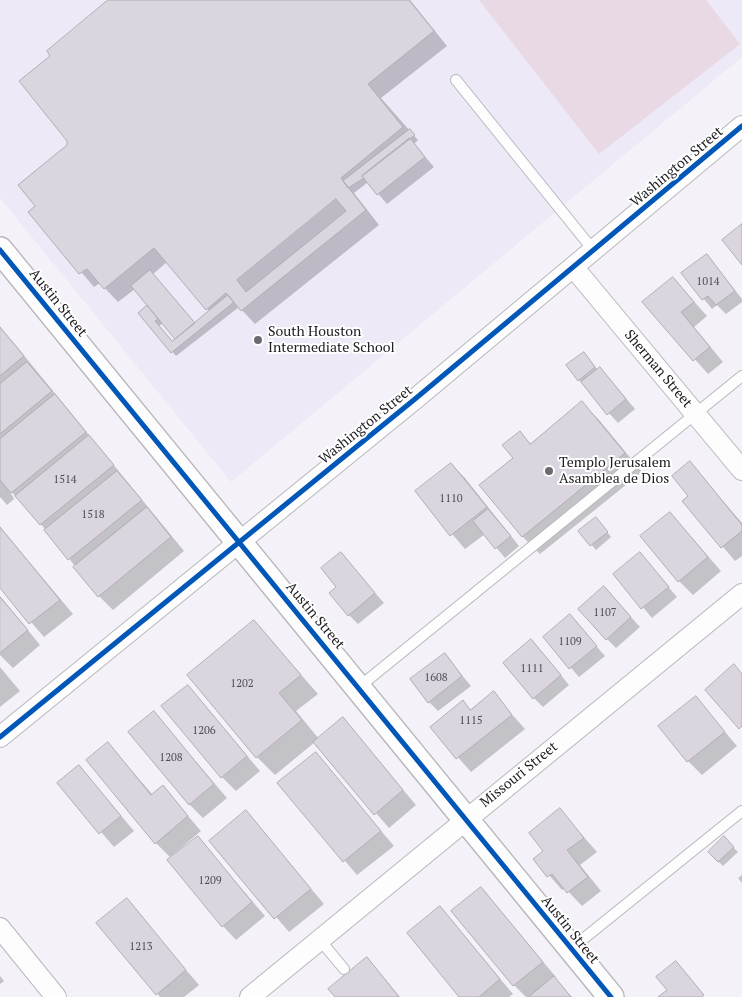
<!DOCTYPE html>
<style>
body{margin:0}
canvas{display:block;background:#f4f2f8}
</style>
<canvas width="742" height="997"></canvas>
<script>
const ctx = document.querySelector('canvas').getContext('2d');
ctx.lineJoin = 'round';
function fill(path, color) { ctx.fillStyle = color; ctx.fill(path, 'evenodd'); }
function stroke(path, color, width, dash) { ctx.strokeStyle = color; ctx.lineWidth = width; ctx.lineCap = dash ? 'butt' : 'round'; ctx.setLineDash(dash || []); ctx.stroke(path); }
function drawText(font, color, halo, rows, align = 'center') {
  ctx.font = font + ' "PT Serif",serif'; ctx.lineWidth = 4; ctx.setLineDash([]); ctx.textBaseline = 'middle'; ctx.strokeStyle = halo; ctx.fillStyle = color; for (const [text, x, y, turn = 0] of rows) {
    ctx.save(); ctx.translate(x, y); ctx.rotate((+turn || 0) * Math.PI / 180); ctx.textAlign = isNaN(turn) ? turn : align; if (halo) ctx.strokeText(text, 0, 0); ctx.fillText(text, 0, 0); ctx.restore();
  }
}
const built = new Path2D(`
 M0,0H742V57L231,482L0,198Z`);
const green = new Path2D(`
 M479,0H706L740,44L599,154Z`);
const shadow = new Path2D(`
 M110,0H410L447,46L381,98L418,140L414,144L434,167L387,204L368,182L363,186L354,193L379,225L255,324L239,307L176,356L140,313L149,306L135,289L118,302L100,283L94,287L30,212L37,207L69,140L51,56ZM167,262L210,312L195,324L153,274ZM163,323L177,339L172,342L159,326Z
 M707,255L742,299V302L726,314L717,305L712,309L683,273Z
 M673,278L707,316L694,327L723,362L708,374L644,302Z
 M0,328L13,342L184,551L113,610L99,596L46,530L8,488L14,499L7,505L0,497Z
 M584,353L598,370L600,369L609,378L635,409L618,423L579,380Z
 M582,403L600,421L642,472L540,554L522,536L515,458L520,433L531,444Z
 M690,463L742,523V556L735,561L684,501L690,496Z
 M451,464L465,478L519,546L505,558L485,534L465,549L416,492Z
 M670,513L721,571L693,595L679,581Z
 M600,523L611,537L596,550L580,531Z
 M0,527L73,614L44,637L0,586Z
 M341,554L384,603L358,624L349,615L338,587Z
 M640,554L677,597L652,618L615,574Z
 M0,596L40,645L13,668L0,655Z
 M613,597L640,627L616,648L607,639Z
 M570,616L605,656L579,677L544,637Z
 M254,621L318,694L296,711L319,739L343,719L416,805L389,828L315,742L275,775L257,757Z
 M540,650L569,685L543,707L534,698Z
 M445,655L471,686L438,711L429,702Z
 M0,667L20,691L0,707Z
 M188,686L260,771L236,791L222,777Z
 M493,693L525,729L471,772L431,727L463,702L471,710Z
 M696,698L737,746L702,775L688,761Z
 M154,713L227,798L203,818L189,804Z
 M108,744L153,795L163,787L201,831L170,857L156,843Z
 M316,754L394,846L357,875L279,783Z
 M79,766L134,831L114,847L59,783Z
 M560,810L597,852L580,865L601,891L582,906L565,888L562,890L535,859L545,851Z
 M246,812L324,904L289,932L211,841Z
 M197,837L265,916L236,940L223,926Z
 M724,838L738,852L723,866L709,852Z
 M742,875V883L738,878Z
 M481,889L556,977L554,978L572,997H526L514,985L453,911Z
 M126,900L199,985L184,997H160L98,923Z
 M440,908L513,994L509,997H461Z
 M366,959L380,973L400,997H337Z
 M0,976L4,981L0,984Z`);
const building = new Path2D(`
 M108,0H409L434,31L368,84L403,127L341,178L366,210L241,311L226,293L206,310L154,248L104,289L87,269L79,274L28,212L35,206L18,185L67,145V141L19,81L50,56L47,51ZM336,199L346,211L246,292L237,280Z
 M410,129L415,135L362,176L364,178L348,188L343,181Z
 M410,138L425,157L377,195L362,176Z
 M742,224V265L722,240Z
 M707,254L735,291L716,305L708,296L702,300L681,273Z
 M150,270L195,323L175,339L131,286Z
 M673,277L694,302L681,312L710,347L693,361L642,302Z
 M228,295L234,302L171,353L138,313L147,305L158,319L155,321L172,341Z
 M0,327L24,356L0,376Z
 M584,352L595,367L578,381L566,365Z
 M27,362L52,391L0,434V384Z
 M600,367L626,399L607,415L581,382Z
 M55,394L86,432L11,493L0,480V439Z
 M582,401L625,453L522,537L479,485L513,458L502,445L520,431L530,444Z
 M89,435L114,465L40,525L15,496Z
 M690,461L742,525V531L721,548L682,501L688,496L672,476Z
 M451,463L487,507L450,536L415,491Z
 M117,471L142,500L68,560L44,530Z
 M147,507L171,537L98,597L73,567Z
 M488,509L511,536L495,549L473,521Z
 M670,512L708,557L678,582L640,536Z
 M596,517L608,532L590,546L578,531Z
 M0,527L60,600L29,624L0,588Z
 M341,552L375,593L348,616L329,593L336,587L321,568Z
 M640,552L669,587L641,609L613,574Z
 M604,586L631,617L606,640L578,609Z
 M0,597L28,630L0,653Z
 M570,614L597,646L569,669L543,637Z
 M254,620L301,675L279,693L302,720L256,758L187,675Z
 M531,639L561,675L533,699L503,663Z
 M445,653L462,676L428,703L410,679Z
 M734,664L742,674V726L739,729L705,690Z
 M188,685L247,756L221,778L161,706Z
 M494,691L512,715L456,759L430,727L463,700L470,710Z
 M696,696L725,732L687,762L658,726Z
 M154,711L214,784L189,805L128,732Z
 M343,717L403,790L374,815L313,742Z
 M108,742L151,795L163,785L188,816L155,844L86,760Z
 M316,752L381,831L343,862L277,783Z
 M79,765L121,816L99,834L57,783Z
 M560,808L584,838L567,850L588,877L567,893L552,874L547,877L533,859L543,851L529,833Z
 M246,810L311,889L274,919L209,841Z
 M198,836L252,902L222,927L167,860Z
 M724,836L734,847L718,862L708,852Z
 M481,887L543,962L513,986L451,911Z
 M127,898L186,970L156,995L96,923Z
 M440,906L500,979L479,997H459L407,933Z
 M367,957L399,997H335L328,989Z
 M676,961L704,995L701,997H658L667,990L656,977Z
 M554,976L571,997H529Z`);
const service = new Path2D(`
 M456,80L594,251
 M359,687L742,376
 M320,940L344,969
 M572,948L742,811`);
const minor = new Path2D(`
 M574,268L742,470
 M0,737L415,399L742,126
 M0,928L56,997
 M250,997L742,594`);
const tertiary = new Path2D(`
 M0,250L611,997`);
const cycleway = new Path2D(`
 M0,250L611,997
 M0,737L415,399L742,126`);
const markers = [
 [258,340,5,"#6c6a6f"],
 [549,471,5,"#6c6a6f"]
];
const numberNames = [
 ["1014",708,282],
 ["1514",65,480],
 ["1110",451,499],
 ["1518",93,515],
 ["1107",605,613],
 ["1109",570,642],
 ["1111",532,669],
 ["1608",436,678],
 ["1202",242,684],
 ["1115",471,721],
 ["1206",204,731],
 ["1208",171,758],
 ["1209",210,881],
 ["1213",141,947]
];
const streetNames = [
 ["Washington Street",677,167,-40],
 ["Austin Street",58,303,51],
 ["Sherman Street",658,369,50],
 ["Washington Street",366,425,-39],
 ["Austin Street",315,616,50],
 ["Missouri Street",519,775,-39],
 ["Austin Street",570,930,51]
];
const poiNames = [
 ["South Houston",268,332],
 ["Intermediate School",268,348],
 ["Templo Jerusalem",559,463],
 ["Asamblea de Dios",559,479]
];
fill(built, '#ede9f7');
fill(green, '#e8d9e5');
fill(shadow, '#0003');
fill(building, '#dbd5df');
stroke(building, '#b1aeb3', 1);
stroke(service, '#b8b7bc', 12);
stroke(minor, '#b8b7bc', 22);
stroke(tertiary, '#b8b7bc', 28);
stroke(service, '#fdfdfe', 10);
stroke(minor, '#fdfdfe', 20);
stroke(tertiary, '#fdfdfe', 25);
stroke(cycleway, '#0057b8', 5);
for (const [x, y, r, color] of markers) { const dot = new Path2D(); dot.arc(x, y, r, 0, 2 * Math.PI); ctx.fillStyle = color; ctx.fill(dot); stroke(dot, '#fff', 2); }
drawText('11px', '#504d54', null, numberNames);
drawText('14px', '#222025', '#fff', streetNames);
drawText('14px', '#222025', '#fff', poiNames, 'left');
</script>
